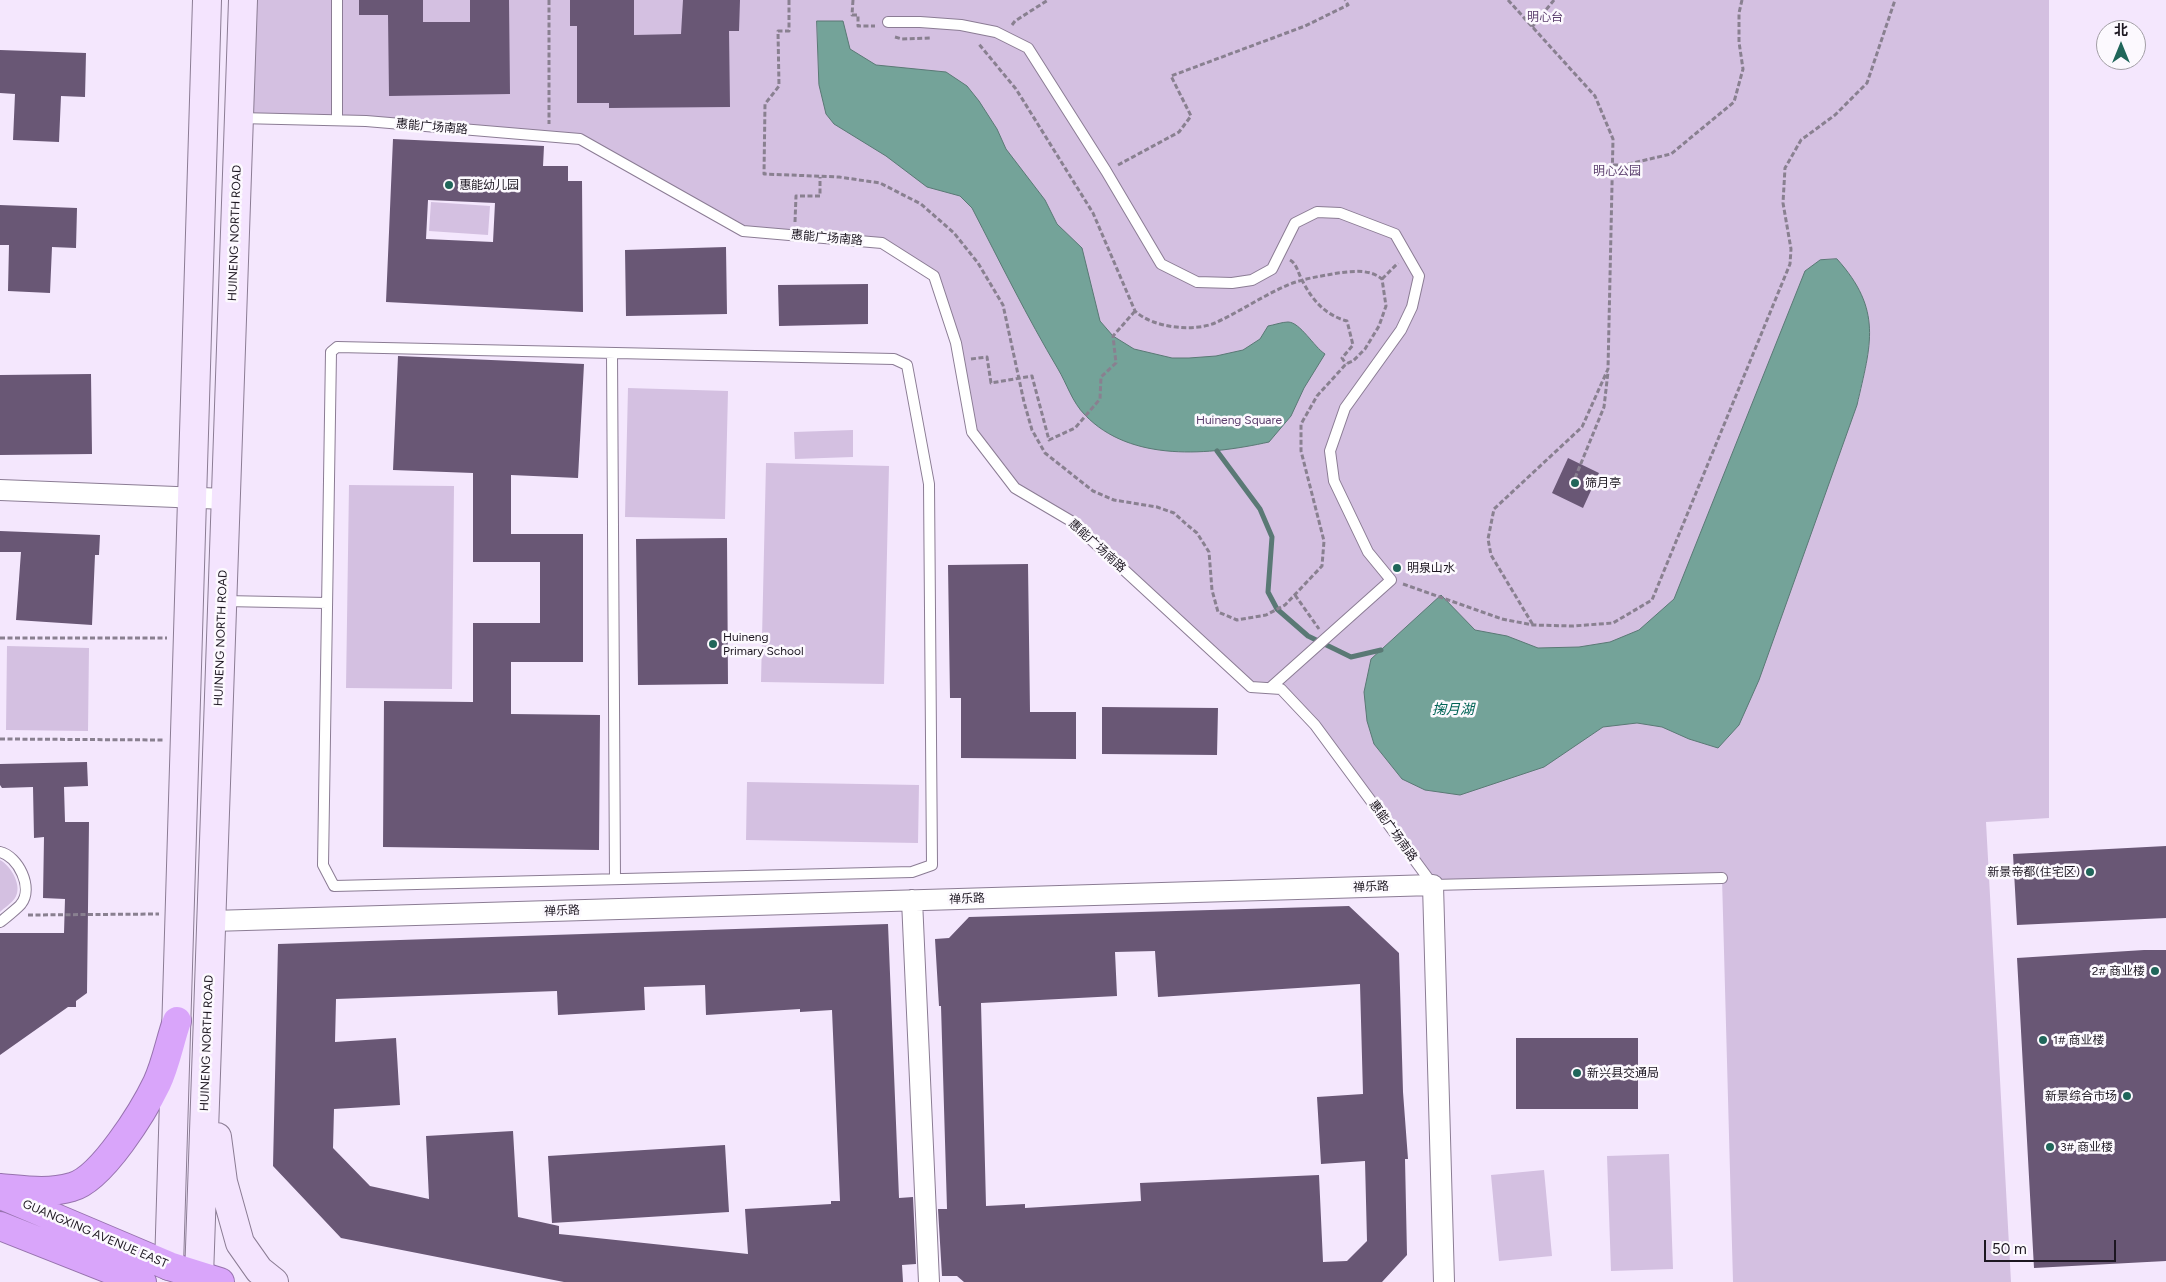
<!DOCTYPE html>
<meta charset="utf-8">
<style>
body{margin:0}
#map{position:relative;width:2166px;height:1282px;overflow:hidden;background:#f4e7fd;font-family:Figtree,"Noto Sans SC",sans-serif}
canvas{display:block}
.north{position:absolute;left:2096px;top:20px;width:50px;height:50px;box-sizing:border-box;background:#fcf9fe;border:1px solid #a29ea5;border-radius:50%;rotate:0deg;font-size:14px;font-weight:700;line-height:20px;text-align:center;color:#1c1620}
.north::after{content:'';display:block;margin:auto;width:18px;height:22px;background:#20665a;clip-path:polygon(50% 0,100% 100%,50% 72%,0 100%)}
.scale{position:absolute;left:1984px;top:1240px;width:132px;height:22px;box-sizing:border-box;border:2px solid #1c1620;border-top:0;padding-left:6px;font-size:15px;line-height:18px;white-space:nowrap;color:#1c1620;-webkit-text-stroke:4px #fcf9fe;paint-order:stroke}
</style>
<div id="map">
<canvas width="2166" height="1282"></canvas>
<div class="north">北</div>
<div class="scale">50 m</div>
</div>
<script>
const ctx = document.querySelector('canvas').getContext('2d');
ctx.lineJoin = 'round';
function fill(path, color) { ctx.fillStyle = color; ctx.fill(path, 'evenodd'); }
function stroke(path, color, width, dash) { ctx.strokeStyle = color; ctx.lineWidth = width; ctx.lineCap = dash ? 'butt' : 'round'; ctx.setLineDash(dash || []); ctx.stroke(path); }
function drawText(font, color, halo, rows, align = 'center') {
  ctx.font = font + ' Figtree,"Noto Sans SC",sans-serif'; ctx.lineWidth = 5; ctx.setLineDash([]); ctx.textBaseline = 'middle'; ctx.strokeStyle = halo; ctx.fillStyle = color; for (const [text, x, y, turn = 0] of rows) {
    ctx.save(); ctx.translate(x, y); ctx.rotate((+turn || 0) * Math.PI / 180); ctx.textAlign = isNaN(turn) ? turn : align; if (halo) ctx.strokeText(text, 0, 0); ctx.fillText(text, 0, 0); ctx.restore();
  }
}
const green = new Path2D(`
 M243,0H2049V818L1986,822L2011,1282H1733L1722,878L1433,885L1282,689L1251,687L1071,521L1015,488L972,432L956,343L934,276L882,243L743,231L580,139L239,118Z
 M431,202L490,206L488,235L429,231Z
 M628,388L728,391L725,519L625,517Z
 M853,430V457L795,459L794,432Z
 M766,463L889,466L884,684L761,682Z
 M349,485L454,486L452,689L346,688Z
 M7,646L89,648L88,731L6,730Z
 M747,782L919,785L918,843L746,840Z
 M0,860C11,866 23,886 15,898C12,903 4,908 0,912Z
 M1669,1154L1673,1269L1611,1271L1607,1156Z
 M1544,1170L1552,1256L1499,1261L1491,1175Z`);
const water = new Path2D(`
 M817,21H843L850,49L876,65L946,72L967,86L979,101L997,129L1006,149L1045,200L1057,224L1082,248L1100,321L1113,336L1134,349L1172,358H1189L1216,356L1243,350L1260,339L1268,326C1274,325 1282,322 1288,322C1300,322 1314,347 1325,354L1304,388L1291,416L1269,442C1210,455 1131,463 1085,415C1072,402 1067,384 1058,369C1027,317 1000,262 972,208L960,196L927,187L886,156L834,124L826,114L819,85Z
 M1837,259C1883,310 1871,344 1857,405L1759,680L1739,725L1718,748L1689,739L1662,727L1637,723L1603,727L1544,767L1460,795L1425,790L1402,779L1374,744L1367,721L1364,692L1371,659L1441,595L1475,630L1507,636L1538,648L1579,647L1610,642L1639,630L1674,599L1805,271L1820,260Z`);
const stream = new Path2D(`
 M1217,451L1260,509L1272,537L1268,592L1277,609L1308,636L1351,657L1381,650`);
const building = new Path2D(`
 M359,0H423V22H470V0H509L510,94L389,96L388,15H359Z
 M570,0H634V35L681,34L683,0H740L739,31H729L730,107L609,108V103H577V26H570Z
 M0,50L86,53L85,97L61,96L59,142L13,140L15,94L0,93Z
 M393,139L544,146L543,166H568V181H582L583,312L386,302ZM428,200L495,203L493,242L426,239Z
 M0,205L77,208L76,248L52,247L50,293L8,291L9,245H0Z
 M726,247L727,314L626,316L625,250Z
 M868,284V324L779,326L778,285Z
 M398,356L584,364L578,478L511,475V534H583V662H511V714L600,715L599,850L383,847L384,701L473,702V623H540V562H473V473L393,470Z
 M91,374L92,454L0,455V375Z
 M1568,458L1599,473L1583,508L1552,493Z
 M0,531L100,535L99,555H95L92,625L16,620L21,552H0Z
 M727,538L728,684L638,685L636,539Z
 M1028,564L1030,712H1076V759L961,758V698H950L948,565Z
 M1102,707L1218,708L1217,755L1102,754Z
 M87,762L88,786L64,787L65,822H89L87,993L76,1001V1007H68L0,1055V933H64L65,899L43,898L44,837L34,838L33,787L2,788L0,785V764Z
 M2166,846V918L2017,925L2013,854Z
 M1349,906L1399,953L1403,1092L1408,1159H1405L1407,1255L1382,1282H964L957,1276H942L938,1209H947L941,1006H939L935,939L949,938L969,917ZM1155,951L1158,997L1360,984L1363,1094L1317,1097L1321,1164L1365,1161L1367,1241L1347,1261L1323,1262L1319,1175L1140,1183L1141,1201L1025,1208V1204L986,1206L981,1003L1117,996L1115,952Z
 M888,924L899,1198L913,1197L916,1264L902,1265L903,1282H564L341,1238L273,1166L278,944ZM705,985L706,1015L800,1009V1012L832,1010L840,1201H831V1204L745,1209L748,1254L559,1234V1226L518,1217L513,1131L426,1136L429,1199L370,1186L333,1148L334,1109L400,1105L396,1038L335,1042L336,999L557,991L558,1015L645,1010L644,987Z
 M2144,950H2166V1261L2034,1268L2017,958Z
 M1516,1038H1638V1109H1516Z
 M725,1145L729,1212L552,1223L548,1156Z`);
const path = new Path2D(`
 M549,0V124
 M789,0V31H778L779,86L765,104L764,174L839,177L880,183L921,204L954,233L978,263L1003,305L1024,402L1032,430L1045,453L1093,491L1114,500L1157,507L1174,513L1185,523L1197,533L1209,552L1212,590L1218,612L1237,620L1266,615L1285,605L1322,566L1324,541L1301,451V424L1317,396L1346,364L1353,361L1365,349L1379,326L1386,306L1382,279C1370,269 1353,271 1338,273C1322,276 1306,278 1290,284C1264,295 1241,311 1215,323C1193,332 1153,328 1135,311L1093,213L1016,89L978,43
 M853,0L852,15H858V26H875
 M1508,0L1595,96L1613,139L1608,369L1582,427L1494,509L1488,539L1491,555L1533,625
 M1012,25L1015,21L1048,0
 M1532,27L1554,0
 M895,37L902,39L931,38
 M1118,165L1179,132L1191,116L1171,76L1305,26L1348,5L1345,0
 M1613,165H1624L1671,154L1734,102L1743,69L1739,42V13L1742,0
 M795,222L796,196H820V177
 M1290,260C1297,264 1298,273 1302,280C1312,300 1325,315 1347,321L1353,345L1342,358L1346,364
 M1382,279L1398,263
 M971,359L987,357L991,383L1032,376L1049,440L1075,428L1100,399L1101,377L1116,363L1113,336L1135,311
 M1575,478L1604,407L1608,372
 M1403,584L1502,619L1533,625L1573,626L1613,623L1652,600L1790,264L1791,249L1783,203L1785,168L1801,140L1835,115L1867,83L1895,0
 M1295,595L1319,629
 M0,638H167
 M0,739L164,740
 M28,915L159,914`);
const lane = new Path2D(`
 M337,0V120
 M888,22H920L961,25L996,32L1028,48L1106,171L1161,264L1197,282L1232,283L1252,280L1272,269L1295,223L1317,212L1340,213L1395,234L1419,276L1412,307L1401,330L1345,408L1330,451L1334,481L1368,552L1391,580L1270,688
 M239,118L366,121L580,139L743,231L882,243L934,276L956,343L972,432L1015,488L1071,521L1251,687L1281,689L1315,725L1433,885L1722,878
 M337,347L894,359L907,365L929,484L932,865L912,872L334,886L323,865L331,352Z
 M612,353L615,879
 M224,601L327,603
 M0,852C18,856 34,888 21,904C20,906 2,921 0,922`);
const street = new Path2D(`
 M0,490L226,499
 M912,900L929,1282
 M212,921L1433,885L1444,1282`);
const secondary = new Path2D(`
 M217,1137L223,1182L240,1243L259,1270L274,1282
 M169,1266L207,0
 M199,1276L243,0`);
const highway = new Path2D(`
 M0,1188C24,1190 48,1194 72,1187C102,1179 144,1110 157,1083C166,1064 170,1041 177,1021
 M6,1197L169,1266L220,1282
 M0,1226L142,1282`);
const markers = [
 [449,185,5,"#20665a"],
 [1575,483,5,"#20665a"],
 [1397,568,5,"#20665a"],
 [713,644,5,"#20665a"],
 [2090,872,5,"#20665a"],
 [2155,971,5,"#20665a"],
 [2043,1040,5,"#20665a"],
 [1577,1073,5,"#20665a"],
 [2127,1096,5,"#20665a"],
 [2050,1147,5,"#20665a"]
];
const parkNames = [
 ["明心台",1545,17],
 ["明心公园",1617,171],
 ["Huineng Square",1239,420]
];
const streetNames = [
 ["惠能广场南路",432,127,5],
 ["HUINENG NORTH ROAD",235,233,-88],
 ["惠能广场南路",827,238,5],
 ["惠能广场南路",1097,546,42],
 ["HUINENG NORTH ROAD",221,638,-88],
 ["惠能广场南路",1393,831,54],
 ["禅乐路",1371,887,-2],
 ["禅乐路",967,899,-2],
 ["禅乐路",562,911,-2],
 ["HUINENG NORTH ROAD",207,1043,-88],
 ["GUANGXING AVENUE EAST",95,1234,23]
];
const poiNames = [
 ["惠能幼儿园",459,185],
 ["筛月亭",1585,483],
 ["明泉山水",1407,568],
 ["Huineng",723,637],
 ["Primary School",723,651],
 ["新景帝都(住宅区)",2080,872,"right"],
 ["2# 商业楼",2145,971,"right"],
 ["1# 商业楼",2053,1040],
 ["新兴县交通局",1587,1073],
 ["新景综合市场",2117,1096,"right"],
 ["3# 商业楼",2060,1147]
];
const waterNames = [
 ["掬月湖",1453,710]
];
fill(green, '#d4c0e1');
fill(water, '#74a399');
stroke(water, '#5a7975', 1);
stroke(stream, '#5a7975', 5);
fill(building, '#695775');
stroke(lane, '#8b7c94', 12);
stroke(street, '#8b7c94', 22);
stroke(secondary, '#8b7c94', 30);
stroke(highway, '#9773ae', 30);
stroke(path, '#898090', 3, [5, 2.5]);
stroke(lane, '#fff', 10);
stroke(street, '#fff', 20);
stroke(secondary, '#f4e4fe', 28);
stroke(highway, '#d9a5fa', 28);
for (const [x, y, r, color] of markers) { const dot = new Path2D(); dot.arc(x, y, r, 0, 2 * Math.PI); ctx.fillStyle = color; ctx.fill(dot); stroke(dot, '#fcf9fe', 2); }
drawText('12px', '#5b3e6d', '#fcf9fe', parkNames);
drawText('12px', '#1c1620', '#fcf9fe', streetNames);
drawText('12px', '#1c1620', '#fcf9fe', poiNames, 'left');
drawText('italic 14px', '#006456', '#fcf9fe', waterNames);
</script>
